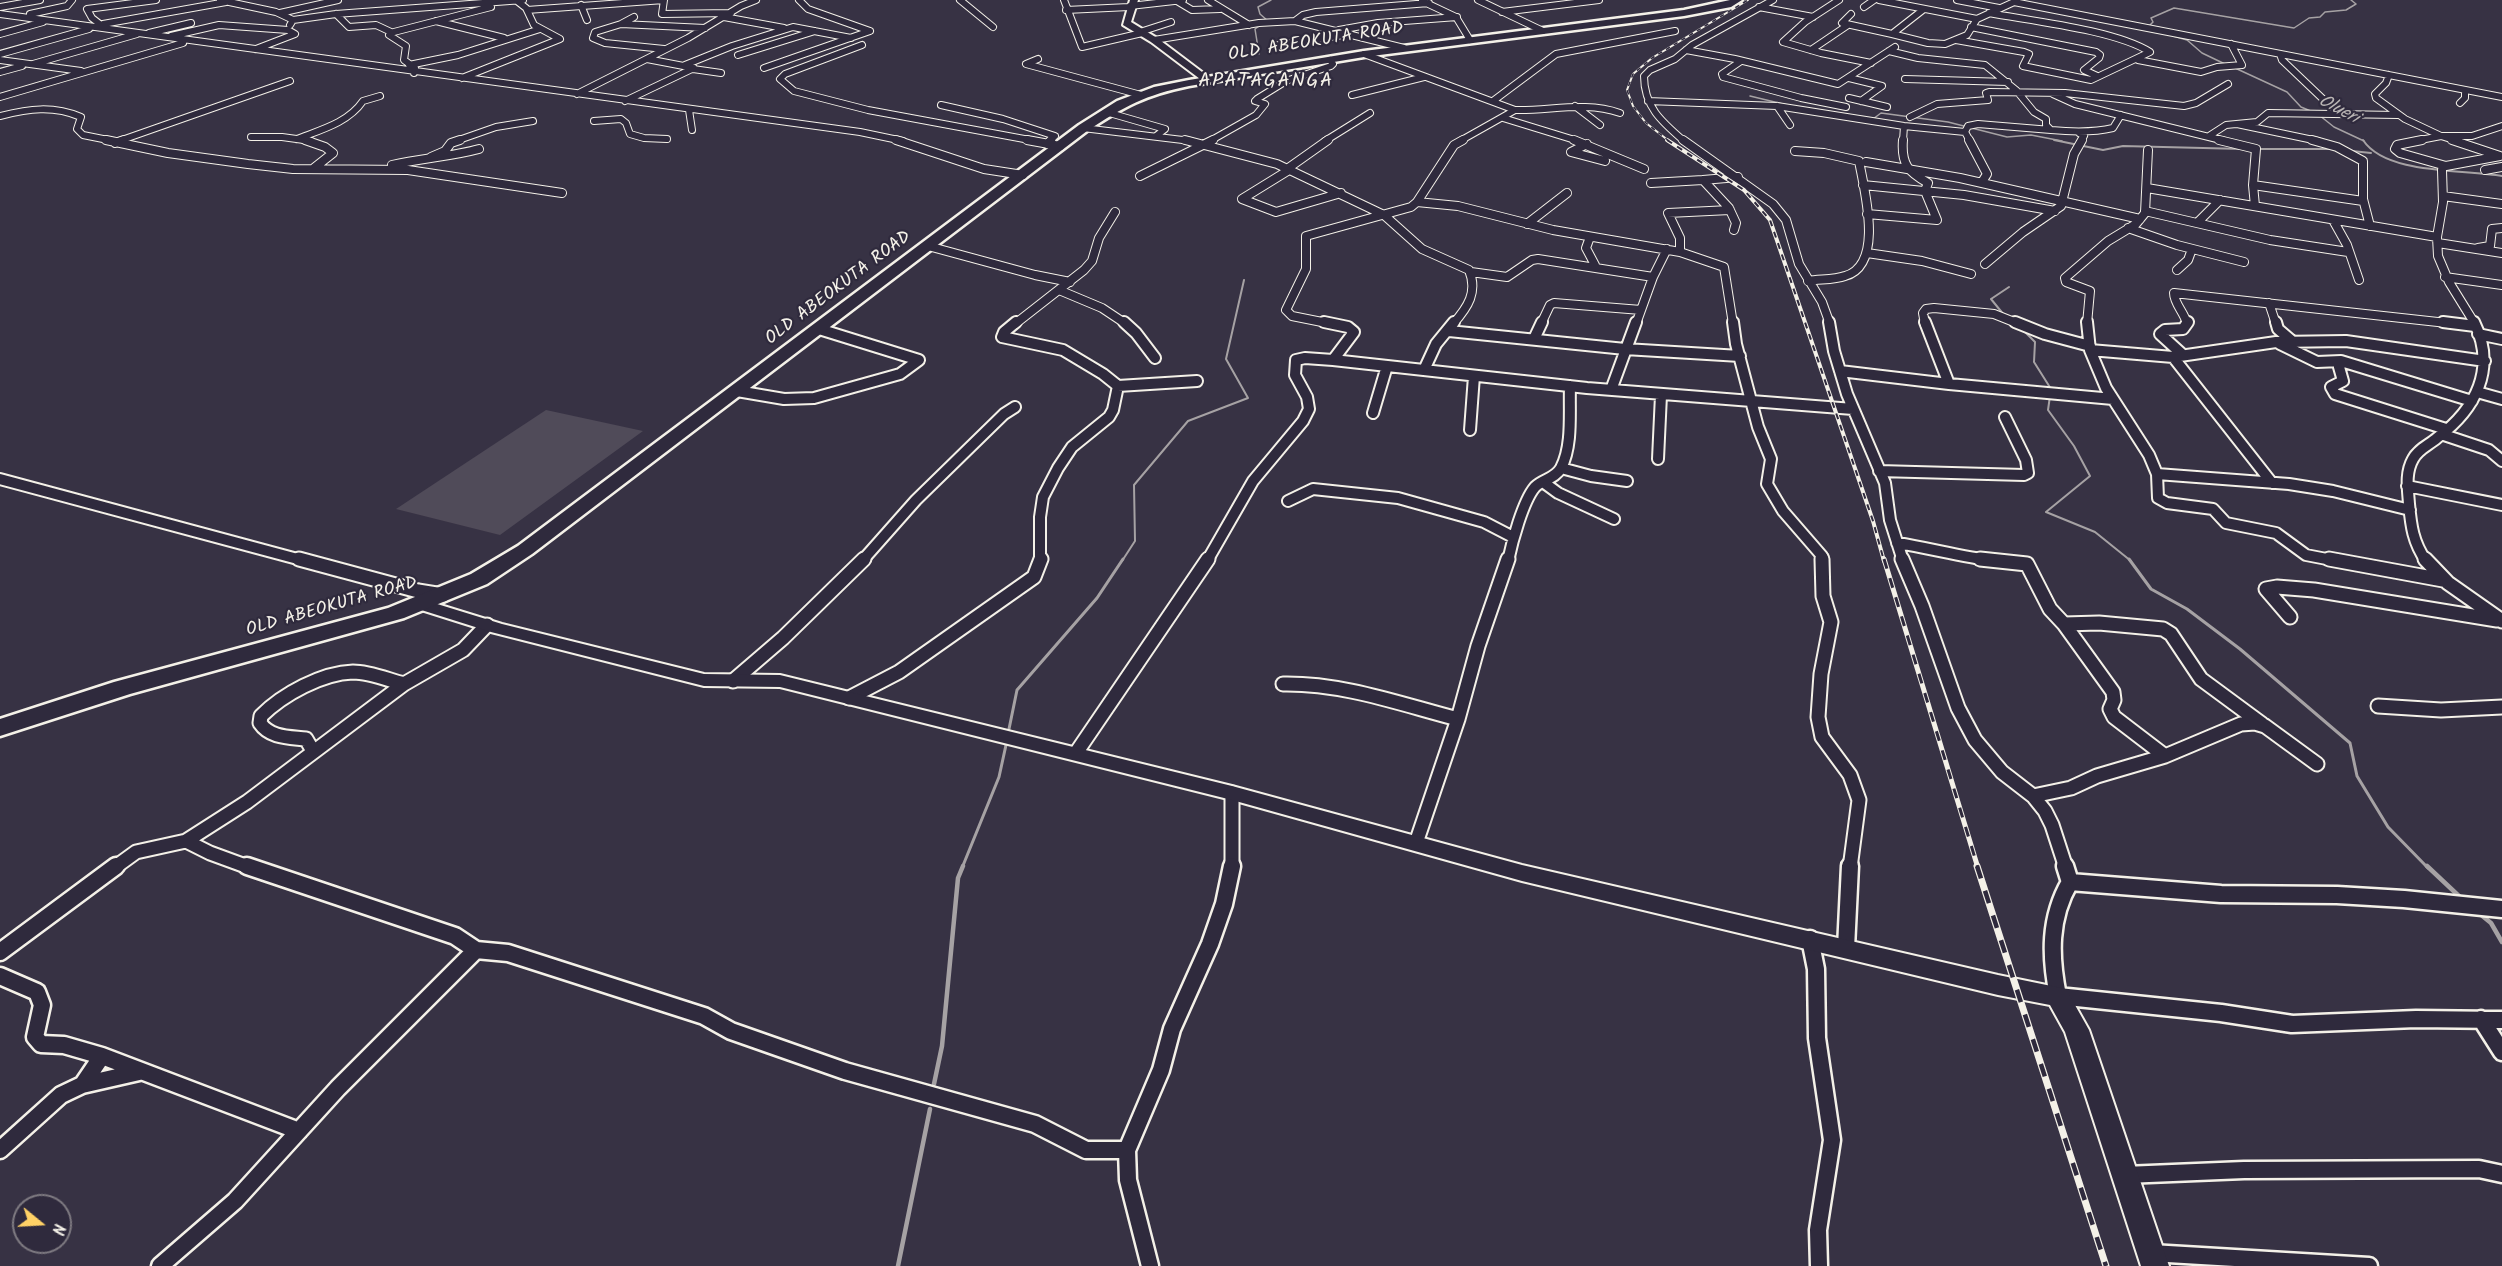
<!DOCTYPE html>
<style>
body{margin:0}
#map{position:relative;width:2502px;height:1266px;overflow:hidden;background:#373244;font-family:Kalam,sans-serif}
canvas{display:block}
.north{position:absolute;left:12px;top:1194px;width:60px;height:60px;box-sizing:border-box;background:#2f2a3d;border:2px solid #7e7a81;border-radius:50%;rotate:108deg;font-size:16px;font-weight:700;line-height:24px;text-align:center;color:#f4f1e8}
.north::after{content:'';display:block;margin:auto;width:21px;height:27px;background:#ffd166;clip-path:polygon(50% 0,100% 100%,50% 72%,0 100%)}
</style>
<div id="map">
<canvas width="2502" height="1266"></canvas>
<div class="north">N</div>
</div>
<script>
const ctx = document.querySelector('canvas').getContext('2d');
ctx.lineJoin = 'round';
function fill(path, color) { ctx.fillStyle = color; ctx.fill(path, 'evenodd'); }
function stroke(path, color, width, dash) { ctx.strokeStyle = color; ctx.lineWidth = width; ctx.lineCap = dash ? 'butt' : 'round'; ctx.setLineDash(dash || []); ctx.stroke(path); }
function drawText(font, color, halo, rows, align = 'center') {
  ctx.font = font + ' Kalam,sans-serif'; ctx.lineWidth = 4.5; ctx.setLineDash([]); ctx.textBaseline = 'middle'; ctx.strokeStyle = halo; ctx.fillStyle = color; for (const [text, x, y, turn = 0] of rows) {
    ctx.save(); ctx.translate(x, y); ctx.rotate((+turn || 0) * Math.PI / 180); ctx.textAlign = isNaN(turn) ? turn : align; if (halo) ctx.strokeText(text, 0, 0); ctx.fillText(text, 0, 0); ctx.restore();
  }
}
const green = new Path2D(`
 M546,410L643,431L500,535L396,509Z`);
const streamFar3 = new Path2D(`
 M1268,21L1260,14L1258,7L1271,0
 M2153,28L2150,25L2153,22L2151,18L2174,8L2294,28L2309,18L2320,17L2325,12L2346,10L2356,4L2351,0
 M2173,36L2187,40L2202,53L2225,64
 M1259,54L1255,29L1262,24
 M2235,68L2287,92L2301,107L2313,112
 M1750,96L1787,105
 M2319,115L2334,127L2364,141
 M1873,119L1881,113L1948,122L2007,137L2031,135L2062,141`);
const streamFar2 = new Path2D(`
 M2054,140L2103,150L2123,146L2243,149
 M2363,140C2386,175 2463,169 2502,176
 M2256,149H2333
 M2352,151L2371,153
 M2004,315L1991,299L2009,287
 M2021,328L2035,342L2034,362L2051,389L2048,410L2074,446L2090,476L2046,512L2095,532L2131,561
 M1122,561L1135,541L1134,485L1188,421L1248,398L1226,359L1244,280`);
const streamFar1 = new Path2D(`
 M2129,559L2151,589L2187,609L2240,649L2350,743L2357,776L2388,827L2428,868
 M1009,729L1017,690L1097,598L1123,559
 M962,868L999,777L1006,745`);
const stream = new Path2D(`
 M2427,866L2461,898
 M2480,914L2491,923L2502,942
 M934,1084L942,1046L958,878L963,866
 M898,1266L930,1109`);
const streetFar4 = new Path2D(`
 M220,0L276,12L293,20L290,25
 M664,0L662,14L731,13
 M799,0L808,9L870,31
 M960,0L993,27
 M1064,0L1082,47L1142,33
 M1208,0L1249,25
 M1478,0L1543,31
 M1839,0L1805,22L1783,42L1821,53L1871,63
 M1879,0L1977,19
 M1957,0L1999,8
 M1177,1L1192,10L1220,9
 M1422,1L1456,17L1470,40
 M581,5L587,20
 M1130,6L1183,0
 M0,7L40,0
 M1759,7L1813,17
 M1864,7L1874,0
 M1924,9L1892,34L1928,43L1945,44L1967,35L1977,19L2014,2L2502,97
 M527,10L664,0
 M1066,10L1129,7
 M1502,12L1599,0
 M280,13L338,0
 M0,14L860,132L903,141
 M30,14L67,6L72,0
 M336,14L349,27L376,25L391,32
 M1851,14L1842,23L1892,34
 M634,17L621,24L705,28
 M724,17L784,28
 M293,20L336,14L523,0
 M436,21L504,38
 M1295,21L1303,15L1316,12L1429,3
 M103,24L226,2
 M621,24L595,32L593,38L605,43L664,49
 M101,25L92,18L87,9L156,0
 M1971,27L2096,52L2100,55L2099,58L2084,70L2097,76
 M1339,30L1378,23L1457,17
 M1140,32L1171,22
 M149,33L191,23
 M0,34L43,22
 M171,36L219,25L288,30L295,34L256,49
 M1154,40L1259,23L1295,21L1404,48
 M1956,40L2024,52L2029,54L2023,66L2091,80L2150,52C2115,30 2032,21 1989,13
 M862,45L785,74L780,79L794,91L868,110L1035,141
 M1273,46L1343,35
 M1686,50L1735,59L1838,84L1895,47
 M1811,50L1848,25
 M1889,51L1918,58L1985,65L2016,90L2034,112L2046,119V125L2051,130C2072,132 2092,133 2113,128L2121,115
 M0,54L89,29
 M1364,54L1515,110L1460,141
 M2280,54L2282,60L2324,100
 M738,55L815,31
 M1038,59L1026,64L1141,95
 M0,60L81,71
 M2138,60L2201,72L2217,67L2242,65L2231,44
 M1741,61L1722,74L1723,77L1801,98L1846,107
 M33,64L137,34
 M409,65L458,55L540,29
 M685,65L732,46L793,27L851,38
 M764,68L870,31
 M693,69L721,73
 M0,72L22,66
 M414,73L415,68L404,60L406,46L389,35L390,33L491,7
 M2389,75L2386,83L2375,94L2376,98L2405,119L2441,136
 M462,78L560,39L534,25L526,8L517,1
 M1849,78L1882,86L1861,101
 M1905,79L2008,82
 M577,94L688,38L741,6L756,0
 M2053,94L2075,104L2225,141
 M1352,95L1424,77
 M0,97L183,43
 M1849,98L1887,107
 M625,101L694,68L647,59
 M1493,101L1556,54L1675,31
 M1648,101L1777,106L1904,126L1965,132
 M2460,103L2465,98V90
 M941,105L1003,119L1055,136L1050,141
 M1575,106L1600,125
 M1777,106L1790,125
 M689,110L692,130
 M1515,110C1551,111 1585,101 1620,113
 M1106,112L1165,129L1156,136
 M0,116C29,109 52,105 81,117L77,129L83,135L113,141
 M1910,117L1937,104L1988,100L1986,93L1989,92L2065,93L2184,106L2196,103L2228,84
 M1503,118L1578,141
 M594,121L621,119L626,123L630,134L644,138L667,139
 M2237,124L2318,141
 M1083,128L1191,141
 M1965,132L1968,126L1978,124L2051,130
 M1965,132L1970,141
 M2079,133L2084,136L2081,141
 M2209,136L2226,125L2257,122L2268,113L2398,115
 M2441,136H2472L2502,126
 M2441,136L2457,141
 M251,137H282L311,141
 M297,139C320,130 348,123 363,101L380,96
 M119,141L290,81
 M456,141L496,127L533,121
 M1210,141L1256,115L1265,104L1255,101L1257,99L1286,81L1331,66L1333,64L1330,60
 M1325,141L1370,113
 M1684,141C1662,122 1644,107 1644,76L1650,70L1675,59L1692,45L1773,0
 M1903,141L1904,126
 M2415,141L2441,136`);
const streetFar3 = new Path2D(`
 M106,140L168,153L248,164L293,169L408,170L562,193
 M305,140L325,147L333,153L314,168
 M896,140L984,169L1023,175
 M1027,140L1060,146
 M1185,140L1277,164L1384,215L1422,249L1469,270C1478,292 1468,307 1453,324
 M1574,140L1644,169
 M1683,140L1773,204L1786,220L1799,264L1822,302L1830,324
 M1969,140L1987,174L1982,182
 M2219,140L2256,149L2253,185L2255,206
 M2312,140L2337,147L2363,161V199L2370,226
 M2422,140L2397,145L2395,149L2400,153L2446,166L2500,156L2452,140
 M115,143L124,140
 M1047,144L1051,140
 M1587,144L1571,152L1605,161
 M1795,151L1824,153L1859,161C1864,189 1885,265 1845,276C1834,280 1820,279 1808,281
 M431,157L445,151L451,143L460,140
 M1866,162L1960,178L2140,219
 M392,165C421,158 450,157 479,149
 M1287,169L1328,140
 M1289,170L1242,199L1276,212L1341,193
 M2442,170L2443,202L2437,237L2438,256L2449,282L2475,324
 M2485,170L2502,167
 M1140,176L1213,140
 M1703,180L1738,177
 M1651,183L1703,180L1729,208L1736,223L1734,230
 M1863,185L1964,195L2055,211
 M2253,185L2363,201
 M2147,188L2437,237
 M2443,196L2502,204
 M1417,202L1458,206L1553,230L1680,252L1724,267L1733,324
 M2145,211L2270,240L2348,252
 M1867,214L1937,220L1925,191L1928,183C1908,172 1901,164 1903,140
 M2333,220L2347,245L2359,280
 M2198,222L2220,200
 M1527,224L1567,193
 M2128,228L2177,245L2244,262
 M1590,237L1586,248L1595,265
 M2438,243L2502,253
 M928,246L1035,275L1070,282
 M2478,248L2490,246L2492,229L2502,228
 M1680,252V238L1668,213L1730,210
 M1867,253L1922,261L1971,274
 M1985,264L2023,232L2061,206L2074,154L2082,140
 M2177,270L2188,260L2192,249
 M1471,272L1507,277L1532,260L1538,259L1653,277
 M2445,277L2502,285
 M1059,290L1102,308L1126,324
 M2269,303L2276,324
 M1015,324L1084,270L1092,261L1099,238L1115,212
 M1332,324L1292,316L1286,310L1306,269V236L1411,207L1417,202L1454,145L1463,140
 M1541,324L1550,305L1554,303L1641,310
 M1636,324L1653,277L1667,249
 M1925,324L1923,313L1926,309L1934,308L1994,314L2019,324
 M2087,324L2090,291L2066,282L2065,278L2108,241L2136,224L2145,213L2148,150
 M2187,324C2185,313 2174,304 2174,293L2456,324`);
const streetFar2 = new Path2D(`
 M1016,322L1004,332L1002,337L1063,350L1103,374L1118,386
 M1124,322L1136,333L1155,358
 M1324,322L1348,327L1354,332L1333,360
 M1733,322L1736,344L1758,427L1771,459L1767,484L1783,511L1822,556V561
 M1829,322L1834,351L1847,394L1885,483L1890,520L1903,561
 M2015,322L2045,334L2090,346
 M2087,322L2090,350L2106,388L2149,455L2157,474L2158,498L2167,503L2213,509L2226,523L2276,533L2306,555L2337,561
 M2276,322L2278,329L2292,341
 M2443,322L2475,326
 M1449,331L1625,349L1740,356
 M2478,334L2502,339
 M1534,339L1542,322
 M2280,344L2317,362L2341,361L2472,401
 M2090,350L2173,357L2276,342L2346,341L2485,361
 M2183,355L2160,334L2165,330L2183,329L2188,322
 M2173,357L2272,483
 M2341,361L2339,367L2343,381L2331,387L2335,394L2446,429
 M1424,370L1436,344L1454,322
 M1840,371L1949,384L1925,322
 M1949,384L2113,399
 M1118,386L1197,381
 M1611,390L1636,322
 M737,391L784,399L814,398L900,374L919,360L819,329
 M2477,392L2502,399
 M1373,413L1387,366
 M1470,430L1474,376
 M2441,434L2489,450L2502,461
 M1658,459L1661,395
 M1561,468L1591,476L1627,481
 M1879,471L2024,475L2028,473L2026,460L2005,417
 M2157,474L2289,484L2333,491L2410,510
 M0,479L305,561
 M1543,482L1558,493L1614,519
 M2407,486L2502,505
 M1288,501L1313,489L1398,498L1484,522L1513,537
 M1897,543C1930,548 1961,557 1995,561
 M862,561L916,500L1004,414L1015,407
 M1040,561V517L1043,497L1058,468L1072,447L1109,417L1113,410L1118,386
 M1207,561L1253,481L1303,421L1309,409L1307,397L1295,375L1296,360L1305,358L1333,360L1587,388L1853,409
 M1508,561C1512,542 1523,501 1535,487C1543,479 1555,479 1561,468C1573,445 1569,412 1570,386
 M2426,561C2413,542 2411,526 2409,504C2408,489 2405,473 2413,459C2418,449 2429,445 2437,438C2476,409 2497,368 2474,322`);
const streetFar1 = new Path2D(`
 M299,559L418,591L443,595
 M1822,559L1823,596L1831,622L1821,674L1818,717L1822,737L1850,775L1859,800L1850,868
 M1902,559L1922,606L1958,708L1975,740L2002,772L2033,796L2045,811L2052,825L2066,868
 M1980,559L2027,564L2050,609L2064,624L2113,692L2114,700L2110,709L2114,717L2165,756
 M2329,559L2443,580
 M2425,559L2448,583L2502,621
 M2290,617L2266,589L2277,587L2314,590L2497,620
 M2064,624L2099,623L2163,629L2171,634L2201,679L2262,724
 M733,681L783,638L864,559
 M1283,684C1343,683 1400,704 1458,719
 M849,698L899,672L1034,577L1041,559
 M2378,706L2441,710L2502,707
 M313,751L306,739C289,737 270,738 260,723L261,716C283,694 322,673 353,672C370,672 388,680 404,684
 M1076,753L1208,559
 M1232,793V868
 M2033,796L2071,788L2097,776L2165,756L2241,724L2255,723L2265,726L2317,764
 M186,841L210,853L251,868
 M1416,843L1458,719L1478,646L1508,559
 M114,868L136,852L186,841L247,802L404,684L463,650L487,625`);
const street = new Path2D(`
 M247,866L455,936L476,950L508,953L704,1016L731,1031L845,1071L1035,1124L1086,1150H1127
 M2065,866L2070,882C2049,918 2050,956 2058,996L2221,1013L2292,1024L2416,1019L2502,1020
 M2070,882L2221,894L2337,895L2404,899L2502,909
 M1810,939L1816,969L1817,1038L1832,1140L1818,1230L1819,1266
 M1846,948L1850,866
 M0,952L116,866
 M0,976L37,992L42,1005L35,1037L41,1044L64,1045L102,1056L299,1131
 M2481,1019L2502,1052
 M83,1084L102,1056
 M0,1150L61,1095L82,1085L139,1072
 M2125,1175L2244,1170L2479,1169L2502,1174
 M2151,1253L2369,1266
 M160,1266L235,1201L338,1088L476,950
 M1150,1266L1128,1180L1127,1150L1161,1070L1172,1029L1210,944L1224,904L1232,866`);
const secondary = new Path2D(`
 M421,599L502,624L704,674L780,675L1232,786L1522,865L1998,975L2066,989L2089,1030L2169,1266H2141L2065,1032L2050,1005L1998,995L1522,881L1232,800L780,687L704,686L491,632L415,608L412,604L415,600Z`);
const primary = new Path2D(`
 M1130,0H1138L1131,22L1157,38L1210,78V82H1204L1151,42L1123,25Z`);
const highway = new Path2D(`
 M1730,0H1742L1731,7L1684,16L1364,57L1189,86C1145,95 1125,106 1087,131L532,554L487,584L404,618L130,694L0,736V719L114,682L388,608L471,574L518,546L1079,125L1117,101L1154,87L1189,80L1364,51L1684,10Z`);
const railFar3 = new Path2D(`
 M1669,141L1646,123L1633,106L1627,90L1633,74L1652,58L1748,0`);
const railFar2 = new Path2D(`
 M1667,140L1744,190L1770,220L1873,521L1884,561`);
const railFar1 = new Path2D(`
 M1884,559L1978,868`);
const rail = new Path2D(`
 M1977,866L2106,1266`);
const farStreetnames = [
 ["OLD ABEOKUTA ROAD",1316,43,-9],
 ["OLD ABEOKUTA ROAD",839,289,-37],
 ["OLD ABEOKUTA ROAD",332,608,-16]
];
const farWaternames = [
 ["Olueri",2338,111,28]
];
const farQuarternames = [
 ["APATAGANGA",1266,83]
];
fill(green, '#504b59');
stroke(streamFar3, '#a6a2a4', 1.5);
stroke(streamFar2, '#a6a2a4', 2);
stroke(streamFar1, '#a6a2a4', 3);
stroke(stream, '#a6a2a4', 4.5);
stroke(streetFar4, '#f4f1e8', 8);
stroke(streetFar3, '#f4f1e8', 10);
stroke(streetFar2, '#f4f1e8', 14);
stroke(streetFar1, '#f4f1e8', 17);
stroke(street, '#f4f1e8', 21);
stroke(secondary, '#f4f1e8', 4);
stroke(primary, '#f4f1e8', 4);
stroke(highway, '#f4f1e8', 5);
stroke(streetFar4, '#2f2a3d', 6);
stroke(streetFar3, '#2f2a3d', 8);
stroke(streetFar2, '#2f2a3d', 10);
stroke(streetFar1, '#2f2a3d', 13);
stroke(street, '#2f2a3d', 16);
fill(secondary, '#2f2a3d');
fill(primary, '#2f2a3d');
fill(highway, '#2f2a3d');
stroke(railFar3, '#f4f1e8', 2);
stroke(railFar2, '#f4f1e8', 4);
stroke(railFar1, '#f4f1e8', 5);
stroke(rail, '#f4f1e8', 7);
stroke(railFar3, '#2f2a3d', 1.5, [4.5]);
stroke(railFar2, '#2f2a3d', 2, [6]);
stroke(railFar1, '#2f2a3d', 3, [10]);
stroke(rail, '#2f2a3d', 4.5, [13]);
drawText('18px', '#f4f1e8', '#2f2a3d', farStreetnames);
drawText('italic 18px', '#bab6b5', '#2f2a3d', farWaternames);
ctx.letterSpacing = '1.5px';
drawText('20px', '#f4f1e8', '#2f2a3d', farQuarternames);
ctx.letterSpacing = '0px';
</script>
